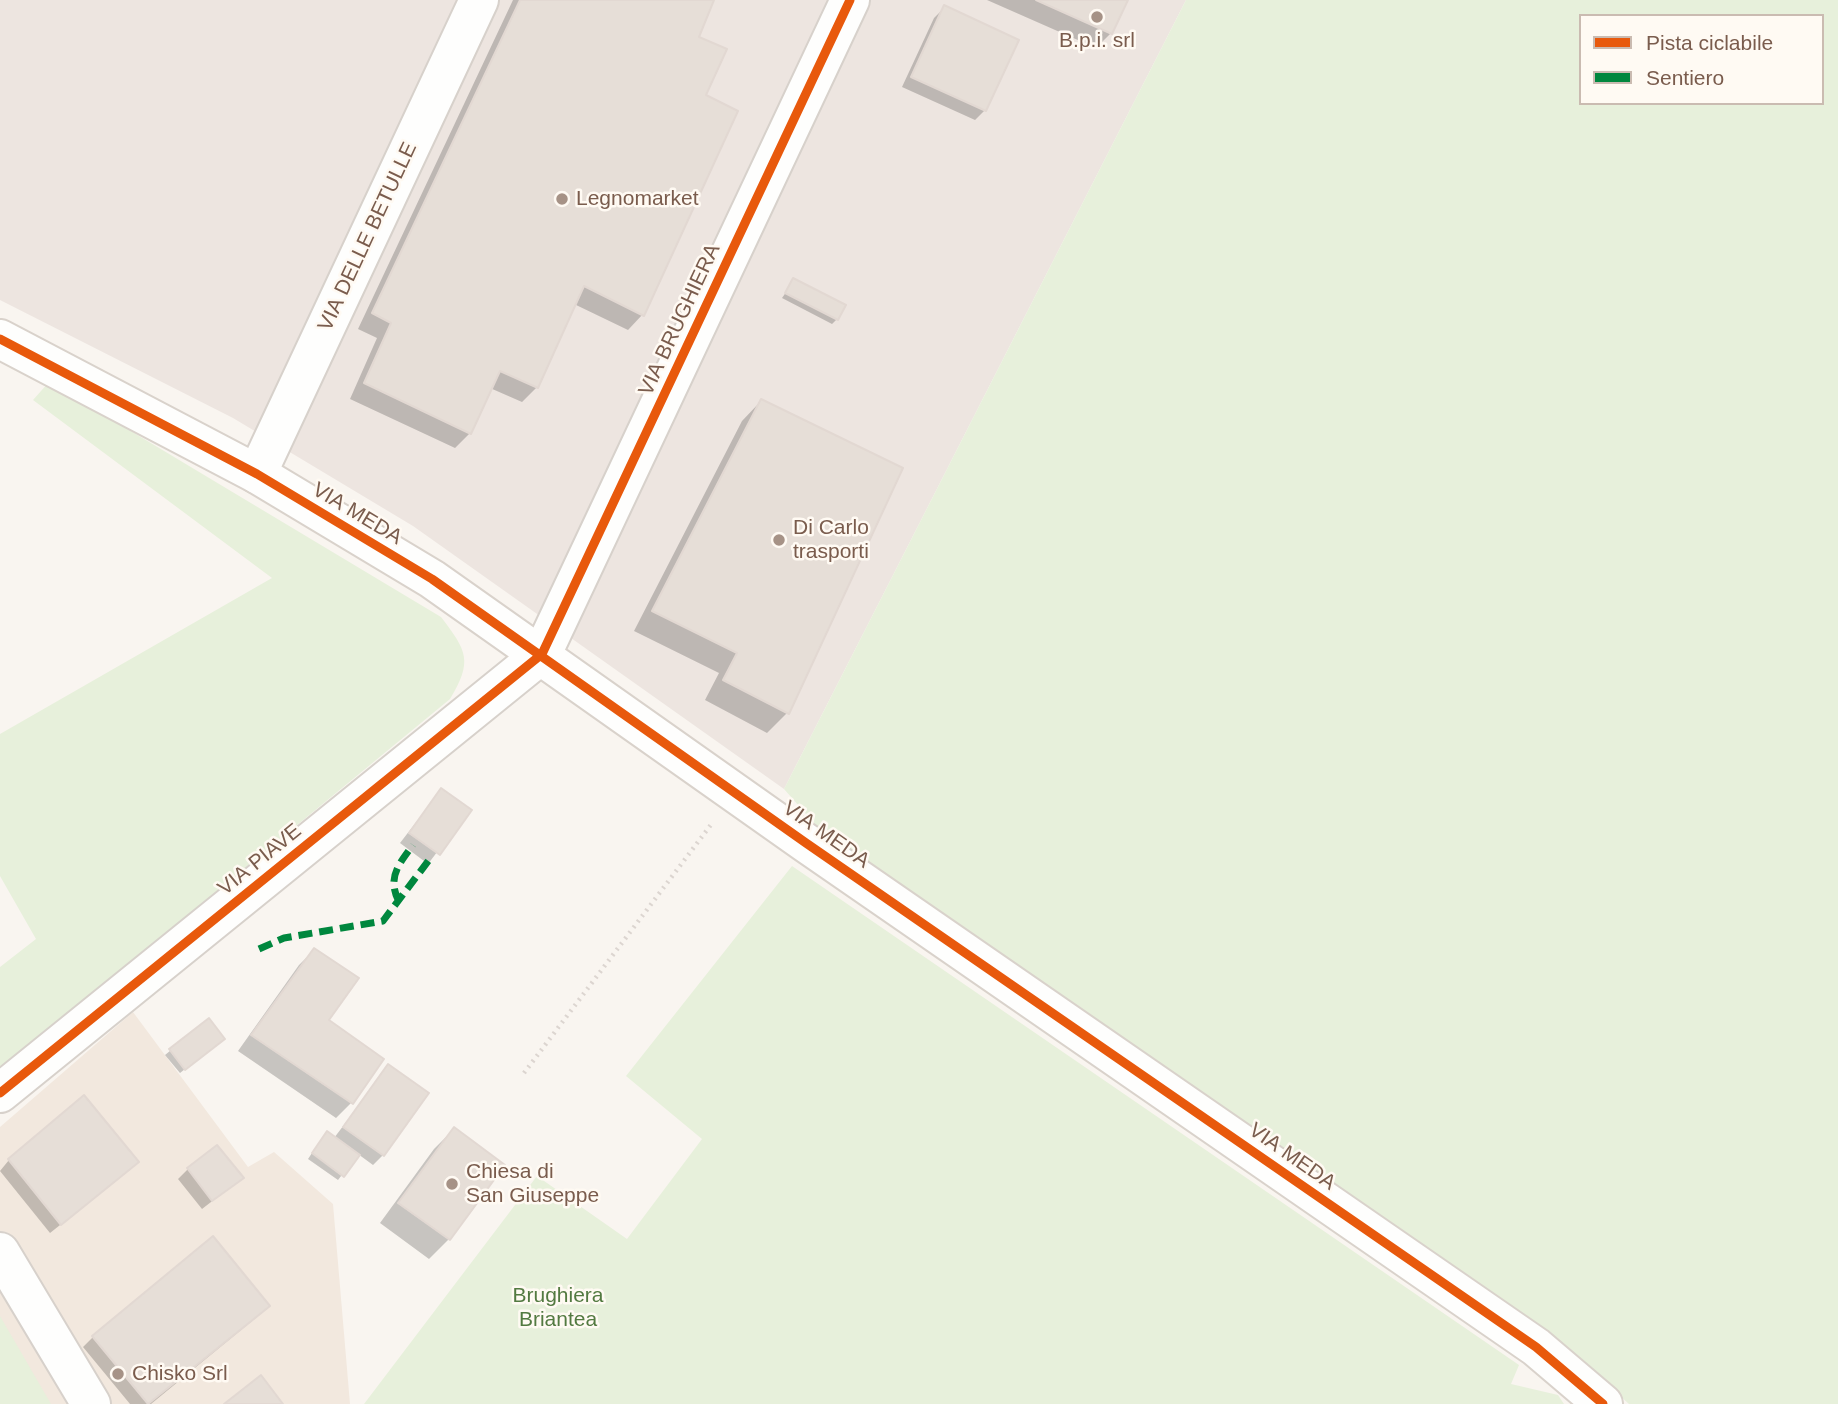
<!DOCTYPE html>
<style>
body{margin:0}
#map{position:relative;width:1838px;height:1404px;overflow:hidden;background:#f9f5f0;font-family:Helvetica,sans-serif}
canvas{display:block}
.legend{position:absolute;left:1579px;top:14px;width:245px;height:91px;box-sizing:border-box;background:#fffaf3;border:2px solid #cabbb1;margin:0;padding:9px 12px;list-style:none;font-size:21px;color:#7a5c4d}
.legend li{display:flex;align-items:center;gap:14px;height:35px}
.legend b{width:35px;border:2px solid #cabbb1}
</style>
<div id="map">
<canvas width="1838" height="1404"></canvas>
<ul class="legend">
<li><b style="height:9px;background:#e8590c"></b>Pista ciclabile</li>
<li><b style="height:9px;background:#00873e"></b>Sentiero</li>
</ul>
</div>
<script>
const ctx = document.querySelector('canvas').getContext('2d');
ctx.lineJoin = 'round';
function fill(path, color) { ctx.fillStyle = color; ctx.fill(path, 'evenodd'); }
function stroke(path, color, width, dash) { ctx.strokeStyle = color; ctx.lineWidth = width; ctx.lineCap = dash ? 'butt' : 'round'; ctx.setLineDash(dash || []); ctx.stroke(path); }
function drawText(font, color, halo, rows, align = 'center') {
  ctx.font = font + ' Helvetica,sans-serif'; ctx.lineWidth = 5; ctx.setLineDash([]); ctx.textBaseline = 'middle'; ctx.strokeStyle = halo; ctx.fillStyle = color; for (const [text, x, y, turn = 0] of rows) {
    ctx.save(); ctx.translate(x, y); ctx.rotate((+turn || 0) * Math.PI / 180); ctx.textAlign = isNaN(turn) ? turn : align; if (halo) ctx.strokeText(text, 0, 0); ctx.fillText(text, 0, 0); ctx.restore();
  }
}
const residential = new Path2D(`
 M133,1012L248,1167L274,1152L333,1204L350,1404H0V1127Z`);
const industrial = new Path2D(`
 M0,0H1186L784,789L413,526L233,418L0,300Z`);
const green = new Path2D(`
 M1186,0H1838V1404H1629L1588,1367L829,840L784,789ZM1581,16H1822V103H1581Z
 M49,382L441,617C467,651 473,661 450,699L0,1070V967L36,939L0,876V734L272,578L33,400Z
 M792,866L1519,1365L1511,1384L1558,1395L1564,1404H364L537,1176L627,1239L702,1139L626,1076Z
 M0,1316L51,1404H0Z`);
const shadow = new Path2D(`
 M513,0H712L697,37L703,95L643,314L628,330L574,304L537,387L522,402L490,388L470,433L455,448L350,399L377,338L358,329Z
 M987,0H1126L1111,33L1096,48Z
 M944,8L985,110L975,120L902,87L934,18Z
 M794,281L837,319L832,324L782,298Z
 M761,401L901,469L787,713L767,733L705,700L719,673L634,631L742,421Z
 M441,790L469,810L428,864L400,843Z
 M314,950L326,1021L351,1103L336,1118L238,1051L299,965Z
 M208,1020L218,1043L180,1073L165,1055Z
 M388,1067L383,1155L373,1165L358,1154L338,1180L308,1159L322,1138H334Z
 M454,1129L449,1239L429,1259L380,1223L434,1149Z
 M9,1160L127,1172L50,1233L0,1171Z
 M188,1169L242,1178L202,1209L178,1179Z
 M258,1316L151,1404H130L83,1347L93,1337Z`);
const building = new Path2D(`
 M520,0H714L699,37L727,49L706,95L738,111L644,316L584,286L538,388L500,371L471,434L364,383L391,323L372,313Z
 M1036,0H1128L1112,34Z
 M944,5L1019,40L986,111L911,77Z
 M793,278L846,305L838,320L785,293Z
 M761,399L903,468L789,714L723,680L737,653L652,611Z
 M441,788L472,810L440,855L409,833Z
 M314,948L359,978L329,1020L384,1059L353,1104L251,1035Z
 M209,1018L225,1039L185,1070L169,1049Z
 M388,1064L429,1093L384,1156L343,1127Z
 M84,1095L139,1162L61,1225L8,1159Z
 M454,1127L505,1165L450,1240L398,1203Z
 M327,1131L360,1155L344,1177L312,1153Z
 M217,1145L244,1178L212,1201L187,1168Z
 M213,1236L270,1306L148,1404L92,1336Z
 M261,1375L283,1404H224Z`);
const path = new Path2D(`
 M524,1073L713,822`);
const street = new Path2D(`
 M257,474L479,0
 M0,1093L542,654L850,0
 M0,1252L91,1404`);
const secondary = new Path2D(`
 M0,339L257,474L432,579L806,843L1536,1347L1603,1404`);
const quiet = new Path2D(`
 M399,902C387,878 398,865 413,845
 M259,949L284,938L383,921L432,856`);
const cycleway = new Path2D(`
 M0,339L257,474L432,579L806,843L1536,1347L1603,1404
 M0,1093L542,654L850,0`);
const markers = [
 [1097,17,7,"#a69286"],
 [562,199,7,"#a69286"],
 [779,540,7,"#a69286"],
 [452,1184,7,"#a69286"],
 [118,1374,7,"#a69286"]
];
const poiNames = [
 ["B.p.i. srl",1097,41,"center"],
 ["Legnomarket",576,199],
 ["Di Carlo",793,528],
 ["trasporti",793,552],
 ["Chiesa di",466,1172],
 ["San Giuseppe",466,1196],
 ["Chisko Srl",132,1374]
];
const streetNames = [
 ["VIA DELLE BETULLE",368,237,-65],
 ["VIA BRUGHIERA",680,320,-65],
 ["VIA MEDA",357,514,31],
 ["VIA MEDA",826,835,35],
 ["VIA PIAVE",260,860,-39],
 ["VIA MEDA",1292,1157,35]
];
const parkNames = [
 ["Brughiera",558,1296],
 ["Briantea",558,1320]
];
fill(residential, '#f2e8de');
fill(industrial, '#ede5e0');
fill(green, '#e7f0db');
fill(shadow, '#0003');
fill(building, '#e6ded7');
stroke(building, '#e2d8d2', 2);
stroke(street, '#d7d1cb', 42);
stroke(secondary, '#d9d2cb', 42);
stroke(path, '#dcd5d0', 4.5, [2, 5]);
stroke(street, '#fefefd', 38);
stroke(secondary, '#fefefd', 38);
stroke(quiet, '#00873e', 7, [14, 7]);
stroke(cycleway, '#e8590c', 9);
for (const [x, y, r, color] of markers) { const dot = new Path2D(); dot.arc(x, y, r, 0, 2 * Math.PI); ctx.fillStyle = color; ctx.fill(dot); stroke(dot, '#fffaf3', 2.5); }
drawText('21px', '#7a5c4d', '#fffaf3', poiNames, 'left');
drawText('21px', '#7a5c4d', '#fffaf3', streetNames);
drawText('21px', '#537a41', '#fffaf3', parkNames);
</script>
